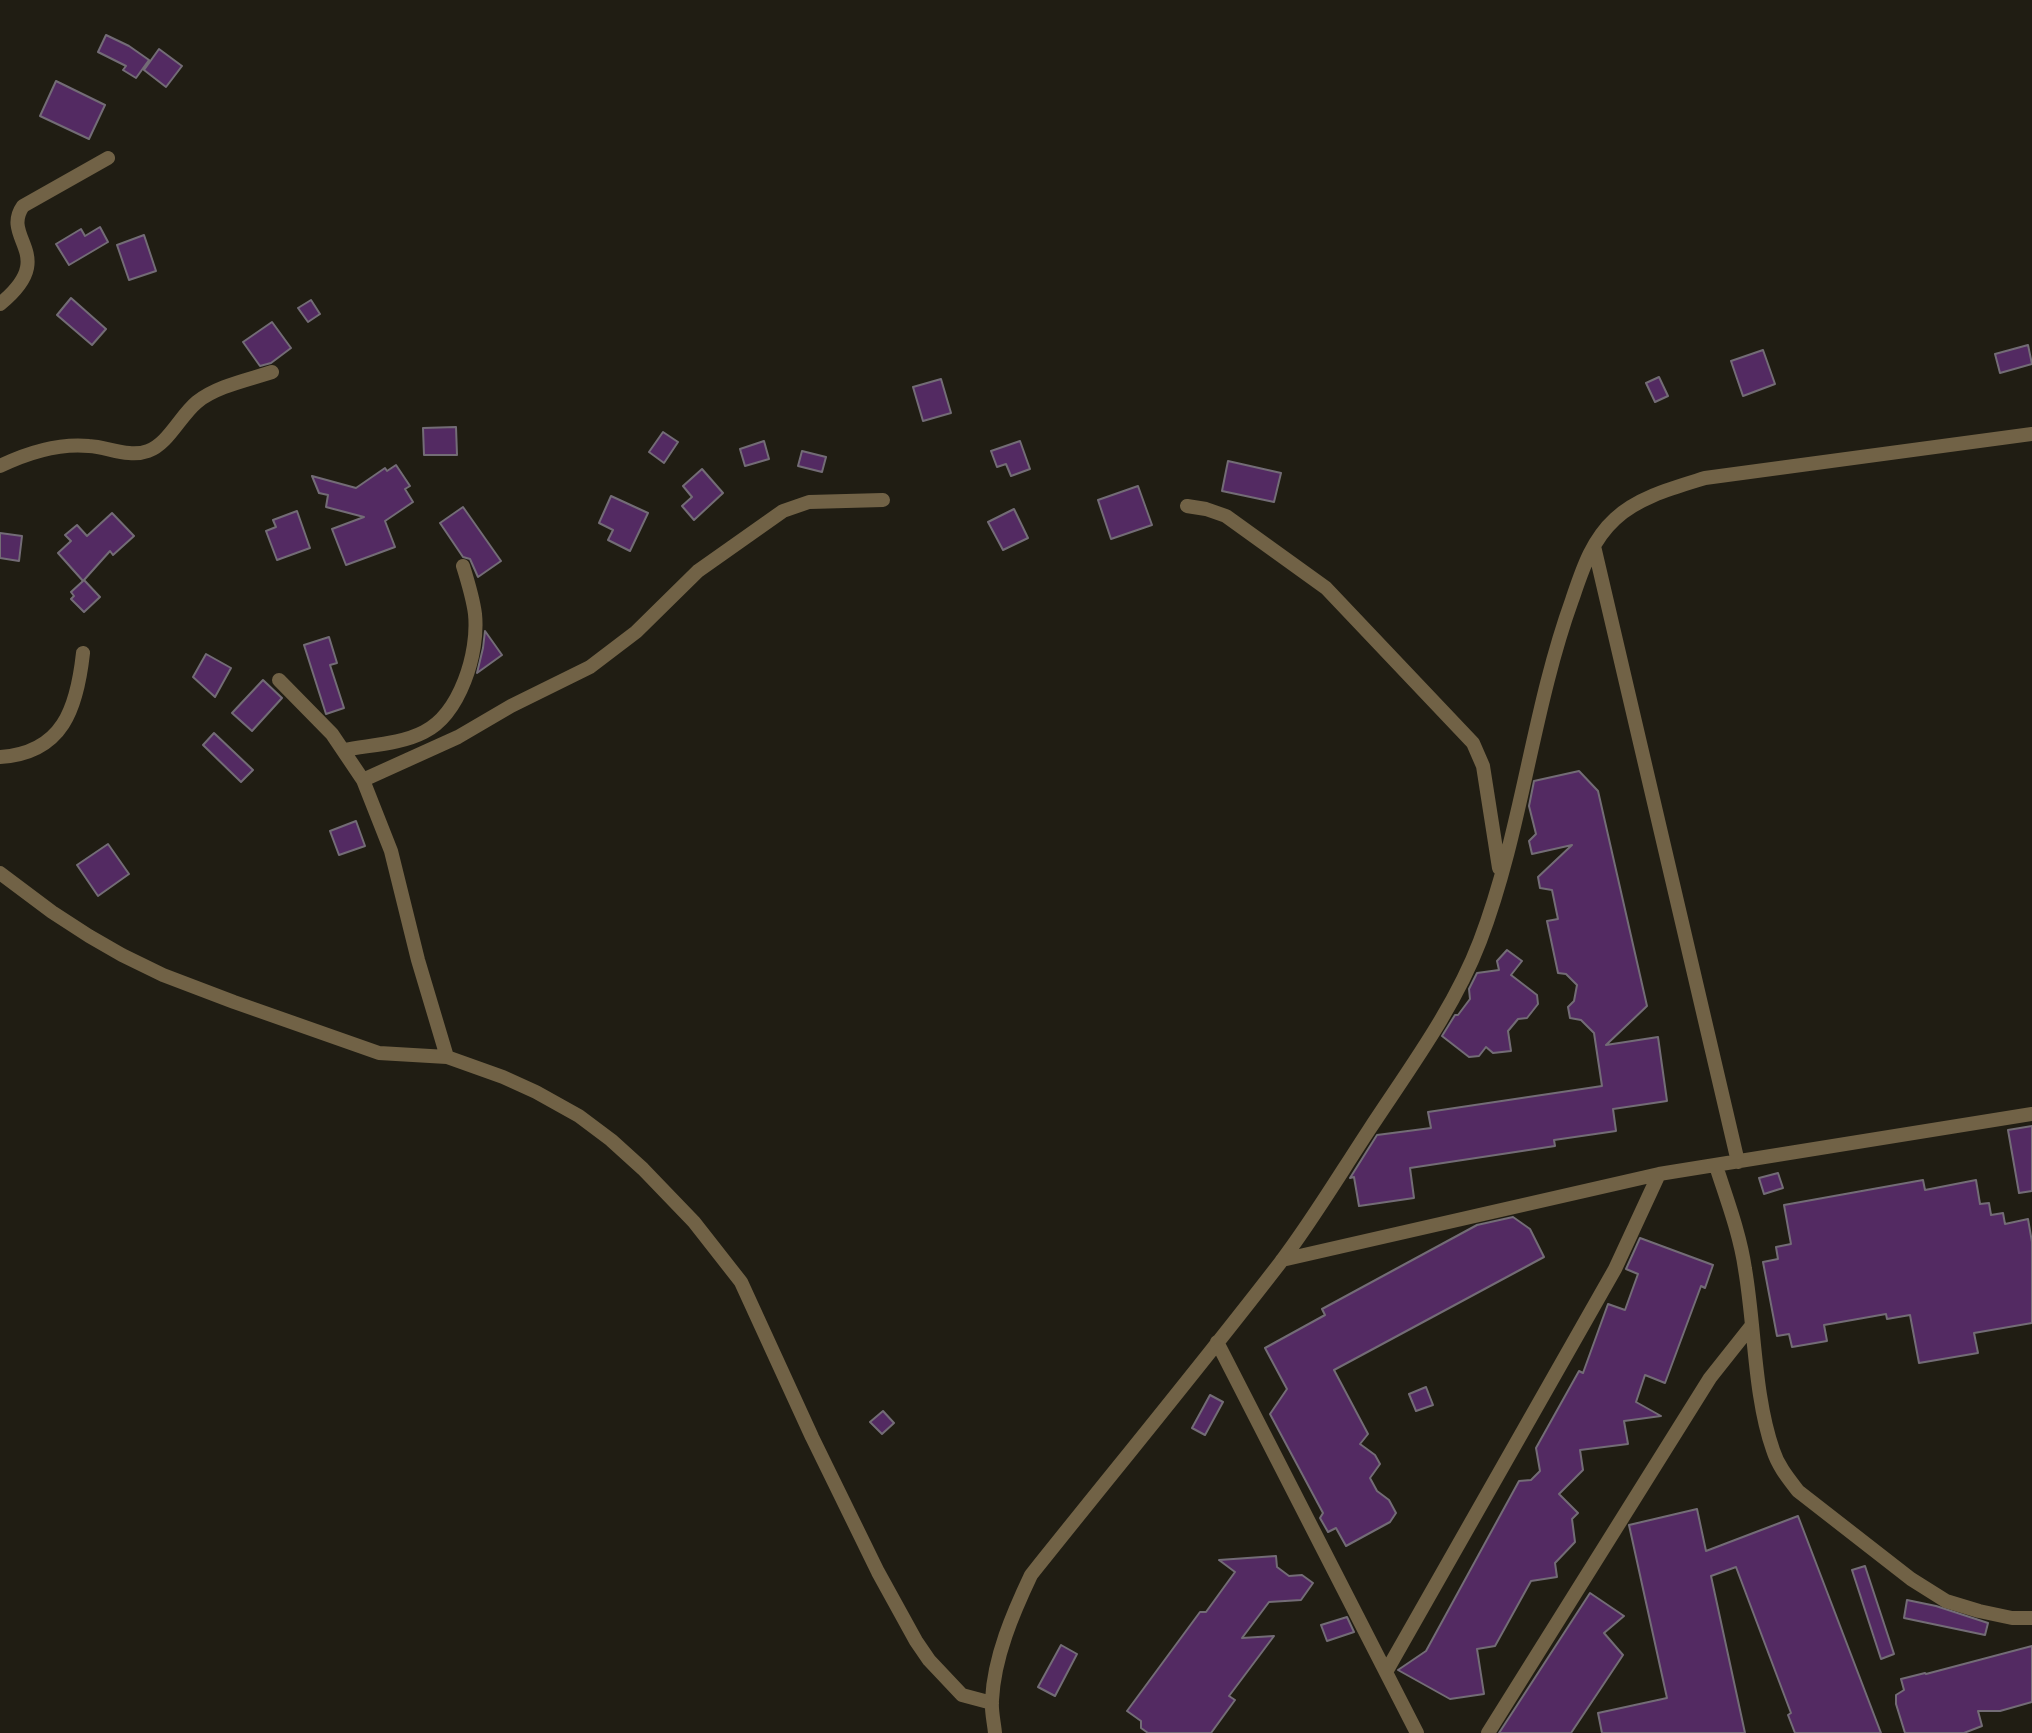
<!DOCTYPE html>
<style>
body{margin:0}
canvas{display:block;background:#201d13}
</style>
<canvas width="2032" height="1733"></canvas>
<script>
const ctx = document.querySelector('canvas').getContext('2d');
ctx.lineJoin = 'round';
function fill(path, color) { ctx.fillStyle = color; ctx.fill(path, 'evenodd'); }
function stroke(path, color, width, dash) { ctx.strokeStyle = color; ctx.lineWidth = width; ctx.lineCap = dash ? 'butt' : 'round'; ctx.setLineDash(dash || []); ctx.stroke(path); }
const building = new Path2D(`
 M106,35L129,46L149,60L136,78L123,70L126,66L98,52Z
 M159,49L182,66L166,87L144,70Z
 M56,81L105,105L89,139L40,116Z
 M100,227L108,242L69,265L56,244L81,229L85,236Z
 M144,235L156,271L129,280L117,245Z
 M71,298L106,329L92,345L57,315Z
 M311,300L320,314L308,322L298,308Z
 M272,322L291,348L271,363L260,366L243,342Z
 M2028,345L2032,364L2000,373L1995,354Z
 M1763,350L1775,384L1743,396L1731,361Z
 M1659,377L1668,396L1655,402L1646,383Z
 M941,379L951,413L923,421L913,387Z
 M456,427L457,455H424L423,428Z
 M663,432L678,442L664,463L649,452Z
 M764,441L769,459L745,466L740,449Z
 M1020,441L1030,469L1011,476L1006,464L997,467L991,451Z
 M802,451L826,457L822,472L798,466Z
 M1228,461L1281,473L1274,502L1222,491Z
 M396,465L410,486L405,489L413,502L385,521L395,547L346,565L332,529L364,517L326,507L328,495L319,493L312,476L356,488L385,468L387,471Z
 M702,469L723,493L694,520L682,506L692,497L683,486Z
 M1138,486L1152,525L1111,539L1098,500Z
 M611,496L648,513L630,551L608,540L613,530L599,523Z
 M463,507L501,561L478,577L470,559L463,557L440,523Z
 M1014,509L1028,538L1003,550L988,522Z
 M297,511L310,548L277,560L266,531L276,527L273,520Z
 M112,513L134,536L113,555L110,551L84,580L100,597L84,612L71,599L74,596L71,592L83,581L58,553L71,541L65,535L77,525L87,536Z
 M0,533L22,536L19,561L0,558Z
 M485,631L502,655L477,673L483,648Z
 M329,637L337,663L330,665L344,708L326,714L304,645Z
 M206,654L231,668L215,697L193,677Z
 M263,680L282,698L252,731L232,713Z
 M214,733L253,770L241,782L203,745Z
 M1579,771L1598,791L1647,1006L1606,1045L1658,1037L1667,1101L1613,1109L1616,1131L1554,1140L1555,1146L1410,1168L1414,1198L1359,1206L1354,1177L1350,1178L1377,1135L1431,1128L1428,1112L1602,1086L1594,1033L1581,1020L1570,1018L1568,1007L1574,1001L1577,985L1566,974L1558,973L1547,921L1558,919L1552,890L1540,888L1538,877L1572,845L1532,854L1529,841L1536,834L1529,806L1534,781Z
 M356,821L365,846L339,855L330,831Z
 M108,844L129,874L98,896L77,865Z
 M1507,950L1522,961L1511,975L1537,995L1538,1004L1527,1018L1518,1019L1508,1031L1511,1051L1493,1053L1486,1047L1479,1056L1469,1057L1442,1036L1455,1015H1458L1470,999L1469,989L1477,973L1499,970L1497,961Z
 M2032,1126V1191L2019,1193L2008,1130Z
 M1778,1173L1783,1188L1764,1194L1759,1178Z
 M1923,1180L1925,1190L1976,1180L1980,1204L1989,1203L1991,1215L2003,1213L2005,1224L2028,1219L2032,1242V1323L1974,1333L1978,1353L1919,1363L1910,1315L1887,1319L1886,1314L1824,1325L1827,1341L1792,1347L1789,1334L1777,1336L1763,1262L1778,1259L1776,1247L1791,1244L1784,1205Z
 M1513,1217L1530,1229L1544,1257L1334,1370L1368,1434L1360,1444L1375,1455L1380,1464L1370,1478L1377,1491L1389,1500L1396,1513L1390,1522L1346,1546L1336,1528L1328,1532L1320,1518L1323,1513L1270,1414L1287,1389L1265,1348L1325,1315L1322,1309L1477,1225Z
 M1640,1238L1713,1265L1705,1288L1701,1286L1665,1383L1645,1375L1636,1402L1661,1416L1624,1421L1628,1444L1580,1450L1583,1470L1559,1494L1578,1513L1572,1519L1575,1542L1555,1563L1557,1577L1531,1581L1495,1646L1477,1649L1484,1694L1450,1699L1398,1670L1426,1651L1519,1481L1531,1480L1540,1471L1536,1448L1579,1371L1583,1373L1608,1304L1625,1310L1638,1274L1626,1269Z
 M1426,1387L1433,1405L1416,1411L1409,1394Z
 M1210,1395L1223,1402L1205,1435L1192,1428Z
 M883,1411L894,1423L882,1434L870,1422Z
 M1697,1509L1706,1551L1798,1516L1881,1733H1795L1788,1715L1791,1713L1736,1567L1711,1576L1745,1733H1602L1598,1713L1667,1698L1629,1525Z
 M1276,1556L1277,1567L1289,1576L1302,1575L1313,1583L1301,1600L1269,1602L1242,1638L1274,1636L1229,1696L1235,1700L1211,1733H1148L1141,1728V1721L1127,1711L1200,1612H1206L1235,1572L1219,1560Z
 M1865,1566L1894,1654L1881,1659L1852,1570Z
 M1590,1593L1624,1616L1604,1633L1623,1655L1571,1733H1499Z
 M1907,1600L1936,1606L1988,1623L1985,1635L1904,1618Z
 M1347,1617L1354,1632L1327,1641L1321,1625Z
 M1061,1645L1077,1654L1055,1696L1038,1687Z
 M2032,1646V1702L2000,1711H1978L1982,1726L1964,1733H1905L1896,1704V1695L1904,1690L1901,1679L1925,1673L1926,1674Z`);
const minor = new Path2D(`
 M0,304C60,255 0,239 23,206L108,158
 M0,466C27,453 58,443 89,446C108,447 129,458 148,451C168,444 180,416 197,402C217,386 248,380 272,372
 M1187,506L1206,509L1226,516L1326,588L1473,743L1483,766L1499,868
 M1594,546L1738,1162
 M279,680L332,734L363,780L391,851L418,960L447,1057
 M344,750C370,745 401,744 424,732C460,714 479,653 475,614C473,598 468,582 463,566
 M0,757C63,753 77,708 83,653
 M363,780L458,737L511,706L590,667L636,632L698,571L783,511L809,502L883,500
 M0,873L52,912L89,936L122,955L163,975L234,1002L379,1053L447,1057L503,1077L536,1092L579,1116L611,1140L643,1169L694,1222L741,1282L812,1437L878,1572L916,1641L929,1660L962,1695L992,1703
 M1716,1166C1727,1200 1740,1234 1745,1269C1755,1327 1754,1396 1773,1450C1778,1466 1788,1478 1798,1491L1911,1579L1946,1601L1979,1611L2012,1618H2032
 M1282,1260L1659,1174L2032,1114
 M1217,1342L1417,1733
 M1386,1672L1615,1269L1659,1174
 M995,1733C994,1722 991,1711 992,1700C994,1657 1013,1613 1031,1575C1114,1471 1199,1368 1280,1263C1312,1221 1340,1174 1369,1130C1409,1069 1454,1009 1480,941C1522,831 1532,711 1572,600C1582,571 1591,541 1615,519C1638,497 1676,487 1705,478L2032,434
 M1488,1733L1710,1378L1752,1325`);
fill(building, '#532a62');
stroke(building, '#736c76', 2);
stroke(minor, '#716246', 14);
</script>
